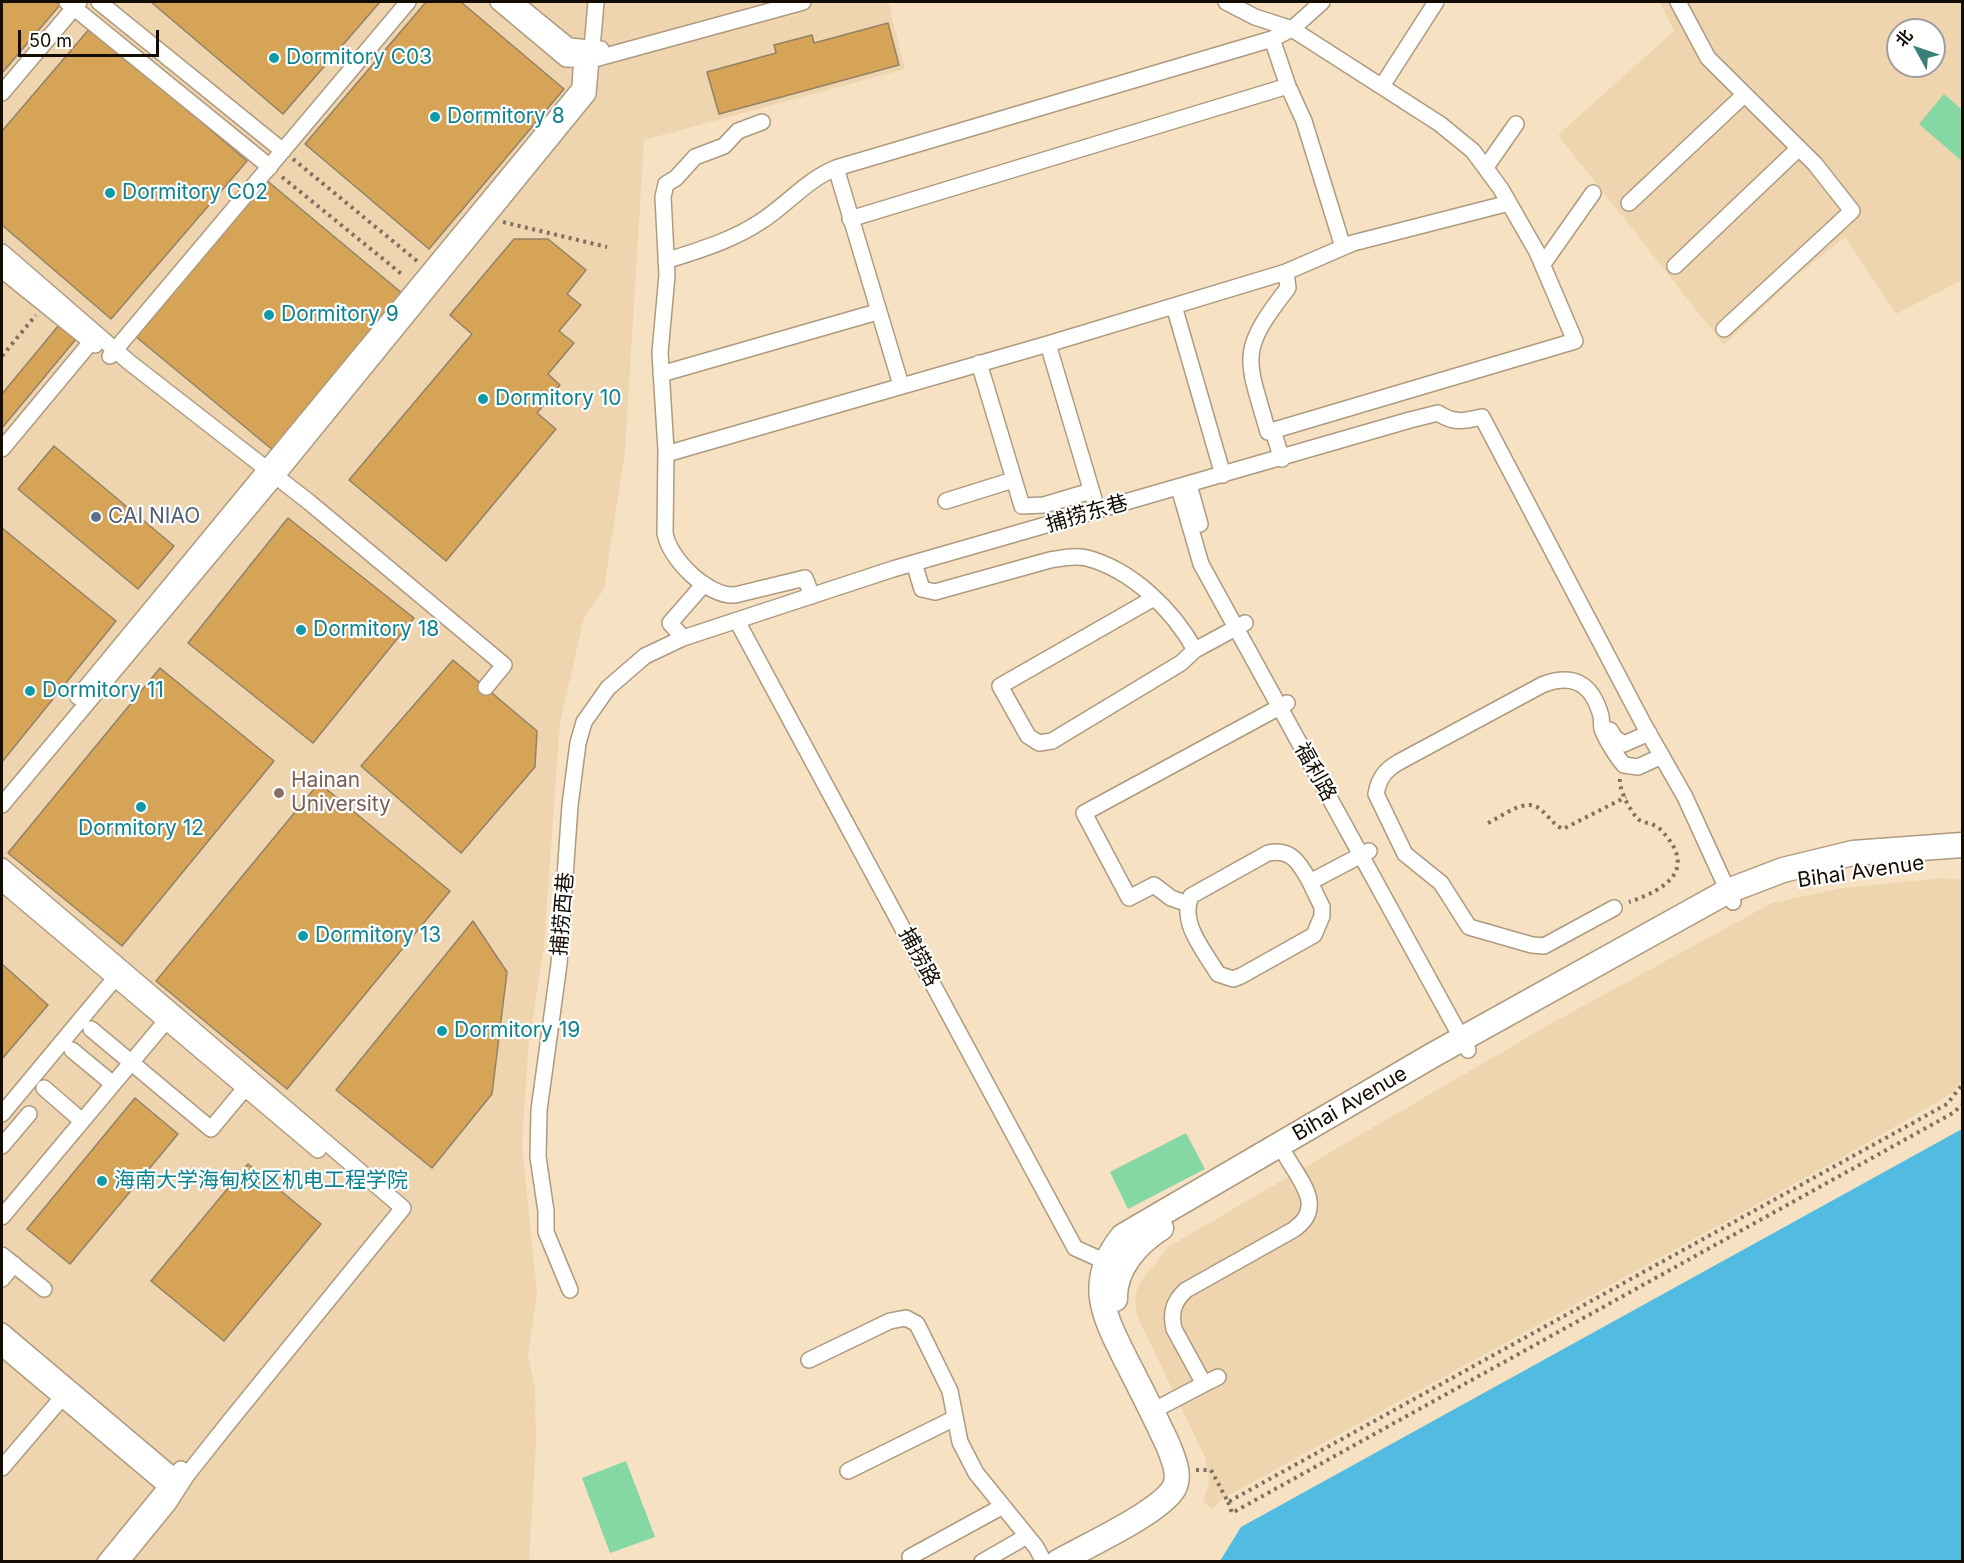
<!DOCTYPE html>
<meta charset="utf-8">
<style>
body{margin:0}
#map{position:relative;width:1964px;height:1563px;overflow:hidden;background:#f6e1c3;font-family:Inter,"Noto Sans SC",sans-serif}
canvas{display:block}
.frame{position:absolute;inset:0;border:3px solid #140d04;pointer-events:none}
.north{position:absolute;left:1886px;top:18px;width:60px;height:60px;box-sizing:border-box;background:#fff;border:2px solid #a19e9b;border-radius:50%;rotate:310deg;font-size:16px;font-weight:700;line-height:24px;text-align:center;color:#140d04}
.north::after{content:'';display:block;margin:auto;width:21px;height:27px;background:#3a8079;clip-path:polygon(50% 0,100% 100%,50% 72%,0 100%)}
.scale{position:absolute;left:18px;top:30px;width:141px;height:27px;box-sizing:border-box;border:3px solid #140d04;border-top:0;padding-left:8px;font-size:18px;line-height:21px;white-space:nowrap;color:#140d04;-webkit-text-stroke:4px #fff;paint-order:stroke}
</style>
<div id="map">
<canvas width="1964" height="1563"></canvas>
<div class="frame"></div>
<div class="north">北</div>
<div class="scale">50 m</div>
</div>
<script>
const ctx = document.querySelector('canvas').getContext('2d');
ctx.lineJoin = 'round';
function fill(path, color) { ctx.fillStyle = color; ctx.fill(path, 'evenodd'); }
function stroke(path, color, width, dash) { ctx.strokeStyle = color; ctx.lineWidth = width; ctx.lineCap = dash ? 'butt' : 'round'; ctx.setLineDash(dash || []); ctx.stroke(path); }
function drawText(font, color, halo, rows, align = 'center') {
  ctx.font = font + ' Inter,"Noto Sans SC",sans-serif'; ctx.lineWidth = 4.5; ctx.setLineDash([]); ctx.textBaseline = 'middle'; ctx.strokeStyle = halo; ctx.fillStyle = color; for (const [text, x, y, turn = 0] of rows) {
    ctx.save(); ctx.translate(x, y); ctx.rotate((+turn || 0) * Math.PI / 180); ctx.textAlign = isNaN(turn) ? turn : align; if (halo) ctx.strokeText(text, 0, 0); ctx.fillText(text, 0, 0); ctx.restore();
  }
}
const built = new Path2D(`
 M2,2H888L905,69L644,140L625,451L604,589L584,618L560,722L544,946L528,1050L522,1145L537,1293L528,1356L535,1387L536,1444L529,1561L2,1562Z
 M1660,2H1962V280L1896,314L1845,237L1794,278L1724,345L1558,135L1674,31ZM1898,30H1934V66H1898Z
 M1942,878L1962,880V1081L1951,1094L1841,1158L1222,1499L1212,1509L1203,1502L1209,1483L1205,1457L1138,1318L1135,1305L1136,1292L1141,1281L1168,1247L1552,1023L1772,903L1843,888Z`);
const green = new Path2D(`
 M1944,94L1962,110V161L1919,124Z
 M1186,1133L1205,1169L1128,1209L1110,1172Z
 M626,1461L655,1537L610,1553L582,1478Z`);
const water = new Path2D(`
 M1962,1129V1561H1220L1241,1527Z`);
const building = new Path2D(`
 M2,2H56L60,5L2,73Z
 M151,2H380L283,114Z
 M426,2H461L564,89L429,249L305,144Z
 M888,23L899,65L719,114L707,72L776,53L774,45L812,35L814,43Z
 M91,27L247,161L111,319L2,225V131Z
 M265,179L403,294L274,451L135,336Z
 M514,239H548L586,270L567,294L581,305L559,331L574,343L548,374L560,385L537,413L556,429L446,561L349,480L472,334L450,315Z
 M59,325L76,339L2,428V394Z
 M54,446L174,546L138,589L18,489Z
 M288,518L414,618L313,743L188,643Z
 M2,528L116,621L2,762Z
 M453,660L537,731L535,767L461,853L361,766Z
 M160,668L274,761L122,946L8,853Z
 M319,783L450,891L287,1089L156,981Z
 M473,921L507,972L492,1094L432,1168L336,1090Z
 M2,964L48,1005L2,1059Z
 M135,1098L178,1134L70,1264L27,1229Z
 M248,1164L321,1224L224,1341L151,1281Z`);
const path = new Path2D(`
 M293,159L417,261
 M282,177L404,276
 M503,222L607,247
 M2,356L36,315
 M1620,779C1619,790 1629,808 1636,817C1641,824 1653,822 1660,829C1699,869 1667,889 1629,902
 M1488,823C1501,817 1523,799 1537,807C1547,813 1552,824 1563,829L1626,797
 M1196,1470H1211L1228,1502L1947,1104L1962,1085
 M1228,1502L1232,1513L1953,1113L1962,1105`);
const minor = new Path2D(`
 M67,2L270,167
 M99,2L283,151
 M498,2L566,59L591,60L803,2
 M515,2L569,46L601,49
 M1226,2L1255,17L1292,29L1440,124L1473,151L1501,189L1537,252L1575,341L1268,432C1247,358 1237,353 1288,288L1286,272
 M1678,2L1708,58L1815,164L1852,211L1724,329
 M1272,39L1288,86
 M1382,86L1436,2
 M2,93L79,2
 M762,122L738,131L724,146L695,157L676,178L666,184L663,197L667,275L660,353L666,450L665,533C669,559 708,597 735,595L805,578L812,596
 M1486,167L1516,124
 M836,168L901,385
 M1629,203L1744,95
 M850,219L1288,86L1304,121L1343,247
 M2,252L129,362L309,502L504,665L486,687
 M666,261C699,250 731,241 760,222C787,205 806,180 836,168L1272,39L1292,29L1322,2
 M1543,264L1593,193
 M1675,266L1799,148
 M2,270L95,345
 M1174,306L1223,475
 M1048,344L1094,499
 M110,356L408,2
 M979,363L1022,506L1044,505L1091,491
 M661,374L877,312
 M1273,431L1282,459
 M2,449L96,336
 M666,454L1048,344L1286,272L1353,243L1509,203
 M1189,485L1200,524
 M1179,488L1201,564L1468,1050
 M946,501L1013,480
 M914,563L922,589L935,592L1050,560C1062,558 1074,555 1087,558C1132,570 1173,610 1195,650L1245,623
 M1154,598L1000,686L1028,736L1039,743L1052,741L1181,663L1195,650
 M737,621L1075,1248L1113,1265
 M683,638L670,623L704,584
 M78,697L580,88L581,70
 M1610,730L1615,738L1624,744L1649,733
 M2,805L276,477L588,94L596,2
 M2,866L403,1208L229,1422L187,1475L169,1503L121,1562
 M1310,882L1322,907V916L1314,935L1241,976L1233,979L1218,974C1205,952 1179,923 1191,896L1268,853C1292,848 1300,864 1310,882L1369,851
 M2,883L318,1150
 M1188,904L1171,898L1154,885L1129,898L1084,813L1287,703
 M1614,908L1544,946L1532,945L1469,927L1441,883L1405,854L1376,794C1379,778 1385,770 1399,762L1542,685C1573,673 1592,683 1601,716C1602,720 1601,725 1602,729C1606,740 1617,757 1624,765L1638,767L1662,756
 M91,1029L211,1129L251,1081
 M72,1050L113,1084
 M44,1088L82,1121
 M2,1114L121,971
 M2,1146L29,1114
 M2,1217L171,1015
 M2,1255L44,1289
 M2,1279L14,1264
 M570,1290L546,1232V1211L538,1157L539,1110L559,964L570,805L578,743L584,722L608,688L645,656L683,638L893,569L1410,420L1438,413C1454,424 1465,421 1482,417L1644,725L1685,797L1733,902
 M2,1331L182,1483
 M2,1348L174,1493
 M809,1360L890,1321L906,1318L917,1324L950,1391L960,1442L976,1473L1036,1547L1044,1562
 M1204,1384L1218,1377
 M1162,1406L1204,1384L1174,1329C1170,1312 1174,1301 1186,1290L1293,1230C1326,1208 1301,1182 1286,1156
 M2,1468L66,1393
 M848,1471L955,1418
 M105,1562L181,1469
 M913,1562L910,1557L1003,1506
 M982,1562L1027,1536`);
const primary = new Path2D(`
 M1115,1299C1114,1269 1137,1243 1161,1228
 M1058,1562C1084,1547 1161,1512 1174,1488C1181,1475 1173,1458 1168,1445C1155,1417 1141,1389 1127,1362C1104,1316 1085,1282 1123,1236L1433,1055L1728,891L1783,870L1853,853L1962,845`);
const markers = [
 [274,58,6,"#0f9aa8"],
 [435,117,6,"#0f9aa8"],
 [110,193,6,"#0f9aa8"],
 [269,315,6,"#0f9aa8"],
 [483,399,6,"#0f9aa8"],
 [96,517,6,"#5c6f8a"],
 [301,630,6,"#0f9aa8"],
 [30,691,6,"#0f9aa8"],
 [279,793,6,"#8d6e63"],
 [141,807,6,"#0f9aa8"],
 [303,936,6,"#0f9aa8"],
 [442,1031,6,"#0f9aa8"],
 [102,1181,6,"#0f9aa8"]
];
const cultureNames = [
 ["Dormitory C03",286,58],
 ["Dormitory 8",447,117],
 ["Dormitory C02",122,193],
 ["Dormitory 9",281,315],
 ["Dormitory 10",495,399],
 ["Dormitory 18",313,630],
 ["Dormitory 11",42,691],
 ["Dormitory 12",141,829,"center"],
 ["Dormitory 13",315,936],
 ["Dormitory 19",454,1031],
 ["海南大学海甸校区机电工程学院",114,1181]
];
const streetNames = [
 ["捕捞东巷",1087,514,-16],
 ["福利路",1315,772,61],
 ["Bihai Avenue",1861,872,-8],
 ["捕捞西巷",563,914,-85],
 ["捕捞路",919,957,62],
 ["Bihai Avenue",1350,1104,-30]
];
const serviceNames = [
 ["CAI NIAO",108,517]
];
const educationNames = [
 ["Hainan",291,781],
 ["University",291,805]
];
fill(built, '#eed5b0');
fill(green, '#85d8a3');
fill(water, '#51bbe1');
fill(building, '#d5a457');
stroke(building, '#948165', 1.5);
stroke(minor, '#ae9a7e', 18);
stroke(primary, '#ae9a7e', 27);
stroke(path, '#7f715f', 4, [3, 4.5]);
stroke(minor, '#fff', 15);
stroke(primary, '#fff', 24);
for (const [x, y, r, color] of markers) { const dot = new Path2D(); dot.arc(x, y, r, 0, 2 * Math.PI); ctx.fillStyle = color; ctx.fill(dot); stroke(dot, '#fff', 2); }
drawText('21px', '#0d838f', '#fff', cultureNames, 'left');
drawText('21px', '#140d04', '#fff', streetNames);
drawText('21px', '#4e5e75', '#fff', serviceNames, 'left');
drawText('21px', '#785e54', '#fff', educationNames, 'left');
</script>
